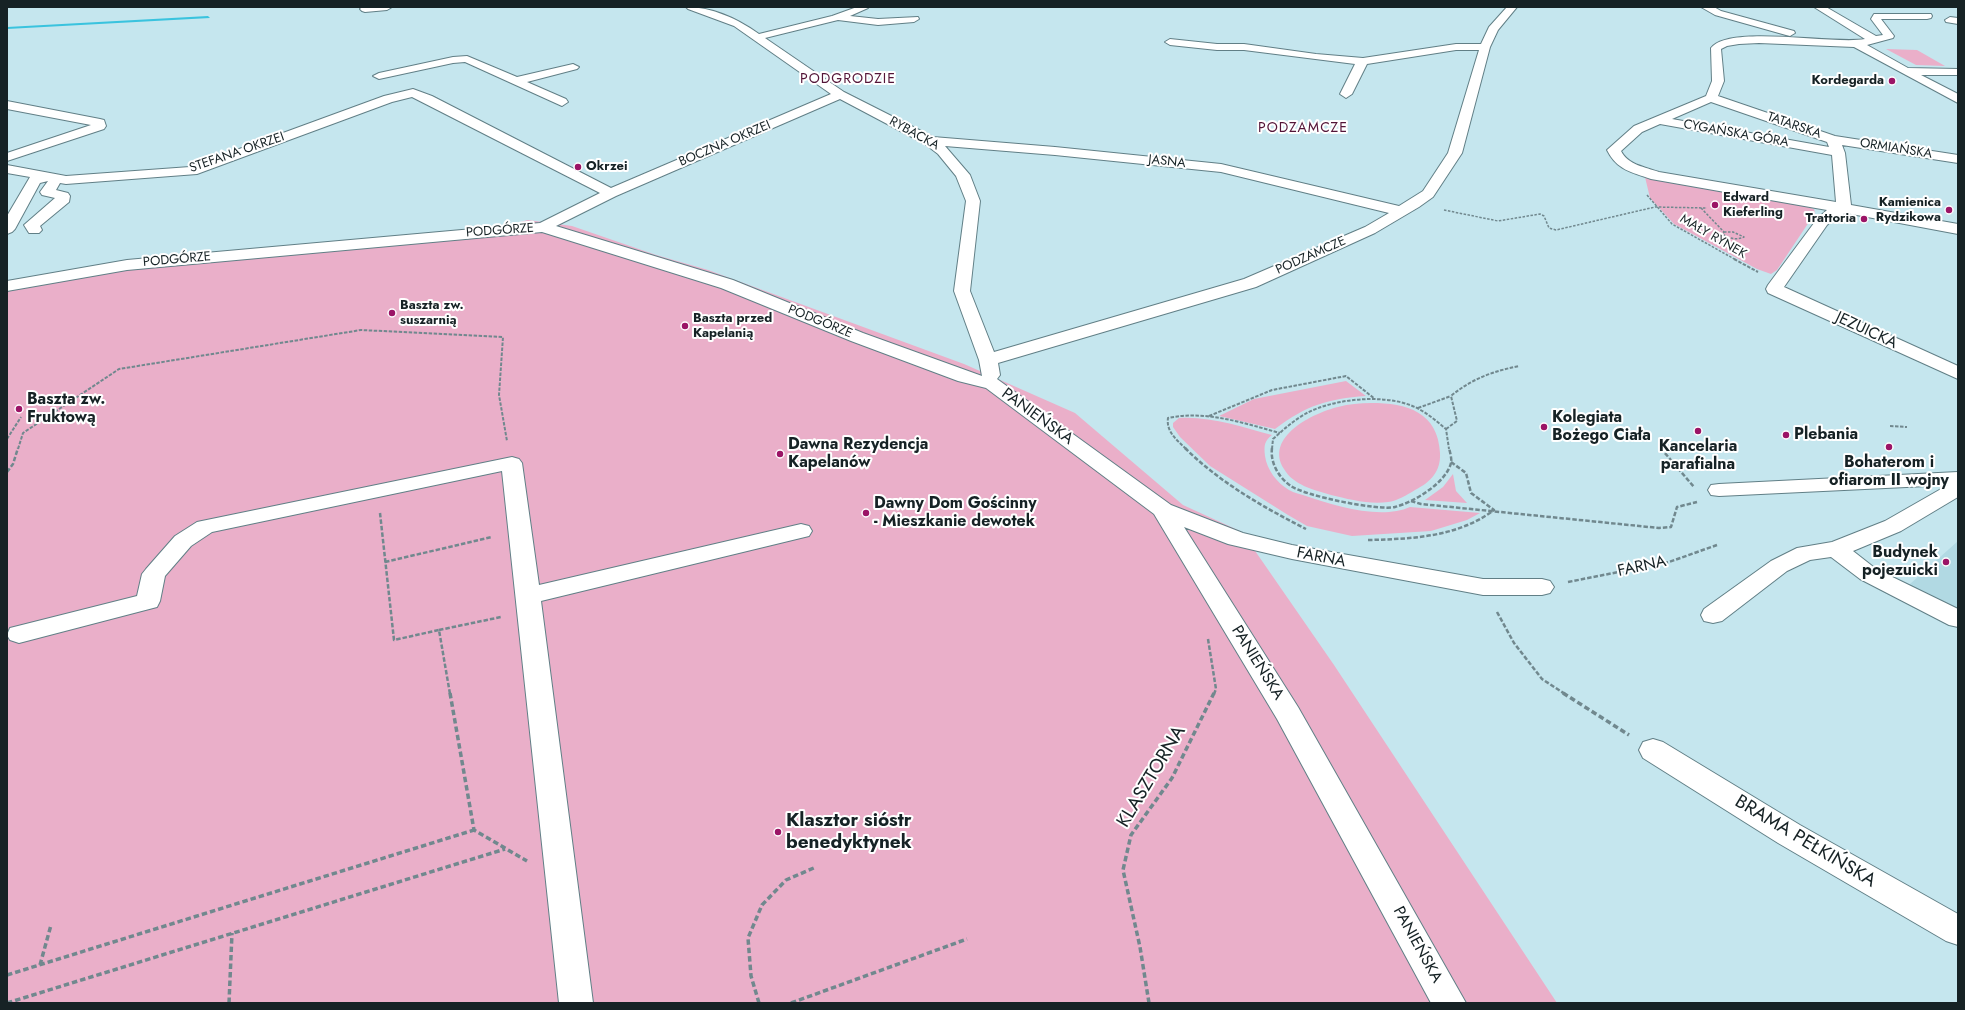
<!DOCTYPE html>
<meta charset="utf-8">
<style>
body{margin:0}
#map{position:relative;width:1965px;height:1010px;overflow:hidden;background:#c5e6ee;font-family:Jost,sans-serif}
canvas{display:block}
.frame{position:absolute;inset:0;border:8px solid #162225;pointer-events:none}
</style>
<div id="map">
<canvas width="1965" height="1010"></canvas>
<div class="frame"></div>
</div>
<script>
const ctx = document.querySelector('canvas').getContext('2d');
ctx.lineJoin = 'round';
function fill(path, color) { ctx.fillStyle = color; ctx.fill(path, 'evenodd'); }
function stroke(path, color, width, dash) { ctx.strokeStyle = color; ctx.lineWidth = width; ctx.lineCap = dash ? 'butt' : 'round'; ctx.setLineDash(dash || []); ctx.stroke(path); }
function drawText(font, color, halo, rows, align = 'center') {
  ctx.font = font + ' Jost,sans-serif'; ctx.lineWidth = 4; ctx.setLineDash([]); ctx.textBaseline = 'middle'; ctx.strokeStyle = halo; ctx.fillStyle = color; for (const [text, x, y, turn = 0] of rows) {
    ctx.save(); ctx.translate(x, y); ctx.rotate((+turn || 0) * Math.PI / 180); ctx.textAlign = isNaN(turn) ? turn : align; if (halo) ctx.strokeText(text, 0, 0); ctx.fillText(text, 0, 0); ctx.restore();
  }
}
const built = new Path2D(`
 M1958,541V610L1905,586L1910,584Z`);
const green = new Path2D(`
 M1886,49L1917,50L1945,66L1916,65Z
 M1645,177L1808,207L1814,209L1815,213L1777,270L1771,274L1757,269L1674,224L1650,198Z
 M528,220L572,226L656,255L708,270L964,364L1075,413L1183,505L1242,532L1334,665L1557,1003H7V282L410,235L505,226Z
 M1346,381L1366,396C1327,399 1307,405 1275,429L1219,416L1254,399Z
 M1371,403C1407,403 1438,412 1440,453C1441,471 1431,482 1415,490C1407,495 1397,501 1388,502C1370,505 1348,499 1331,495C1314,490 1293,485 1284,469C1264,437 1313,413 1338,407C1349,404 1360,403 1371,403Z
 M1179,418C1210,416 1242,427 1272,435C1264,441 1264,446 1265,456C1267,470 1277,483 1289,490C1294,493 1301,494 1306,496C1335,506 1381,520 1410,507L1480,513L1467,520L1431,531L1352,536L1307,526L1288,515L1210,466L1180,437L1173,427V423Z
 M1453,474L1456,491L1467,503L1425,500L1443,487Z`);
const stream = new Path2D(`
 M208,16L210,18L7,29V27Z`);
const pathFar3 = new Path2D(`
 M1647,195L1672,224L1736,260
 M1701,208L1724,232
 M1444,210L1498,221L1540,214L1544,216L1549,228L1556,230L1655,207L1707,208
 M1724,232H1733L1744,237C1737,240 1729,239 1723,234Z`);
const pathFar2 = new Path2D(`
 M1734,259L1758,272
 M1418,408L1451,396
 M1209,416L1272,390L1346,376L1375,399
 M1890,426L1907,427
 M1446,429L1457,421L1451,396C1471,379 1494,371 1519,366
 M7,439L21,417
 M18,449L23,433L119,369L361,330L503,337L499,395L507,441
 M1186,449C1177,440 1166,432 1168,418C1206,410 1243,423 1280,433
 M1272,449L1273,439C1283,430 1293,421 1305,414C1332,399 1380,394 1410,405C1424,410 1435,420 1446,429L1449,449
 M1666,449L1668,446L1691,448`);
const pathFar1 = new Path2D(`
 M1185,448C1219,482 1263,507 1306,529
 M1272,448C1270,463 1279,478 1291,486C1305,496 1379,511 1395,507C1414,502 1446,483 1451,463C1452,459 1450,452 1449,448
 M1667,448L1664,452L1694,487
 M7,472L13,464L18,448
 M1411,501L1421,504L1659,528L1671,527L1677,507L1697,502
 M380,513L394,640L439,630L450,694
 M1368,540C1412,539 1458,537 1494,510L1471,493L1466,473L1451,462
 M385,562L492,537
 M1568,582L1669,562L1717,545
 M1497,612L1514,643L1542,679L1565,694
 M439,630L501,617
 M1208,639L1216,689L1214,694`);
const path = new Path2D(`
 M450,693L474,830L527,861
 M1563,693L1629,735
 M40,965L51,925
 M7,975L474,830
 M7,1003L505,849
 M229,1003L232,933
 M759,1003L751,976L748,938L762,905L786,880L816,867
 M791,1003L967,939
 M1149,1003L1140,947L1123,870L1131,835L1172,778L1214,693`);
const minor = new Path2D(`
 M362,7H392L387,10L365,12L362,11L360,9Z
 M686,7C712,7 738,19 759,34L832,16L857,7L868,8L850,16L878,19L918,17L919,19L914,22L878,25L838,20L765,38L844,92L933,137L1055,147L1221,164L1399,206L1423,191L1448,153L1479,50H1456L1367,64L1352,94L1346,98L1340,94L1355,64L1244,50H1217L1170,45L1165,42L1170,39L1217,44H1244L1316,54L1363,58L1456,44H1481L1489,27L1507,7H1517L1498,30L1490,47L1462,153L1433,197L1419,207L1375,233L1256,287L998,363L1000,375L997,379L1171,505L1243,533L1292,545L1483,579H1542L1550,581L1554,587L1550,593L1542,595H1483L1292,559L1228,544L1184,527L1298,707L1466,1003H1431L1277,719L1154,514L986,388L958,381L851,341L721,288L542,232L127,270L7,291V281L127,260L540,223L600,193L412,97L392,102L197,174L66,184L60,183L56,190L68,193L70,196L69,202L40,226L42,230L39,233H29L24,225L55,198L42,195L40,192L48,181L40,183L15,229L12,232L7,234V216L30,177L7,173V165L66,176L190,167L384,96L413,89L432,96L611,188L831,94L734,26L688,9ZM840,99L925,144L938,154L956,176L966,201L954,291L979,360L982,376L863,333L733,280L556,226L616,196ZM945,146L1055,155L1221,172L1389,213L1365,227L1244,279L994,352L970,291L980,201L970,175Z
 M1701,7H1714L1721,11L1794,31L1795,33L1790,36L1786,35L1715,15Z
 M1814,7H1826L1876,36L1883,35L1871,19L1874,14H1931L1932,16L1931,18L1927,19H1881L1894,36L1893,38L1867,45L1908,68L1958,69V75H1921L1958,94V103L1854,47L1759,43L1739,44L1727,46L1721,49L1724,81L1718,96L1835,136L1958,155V163L1842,145L1845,153L1851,205L1958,224V234L1846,213L1835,217L1827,225L1784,287L1958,366V379L1768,293L1766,289L1768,285L1817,219L1827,210L1651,179C1631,172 1617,170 1607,150L1634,126L1706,96L1712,81L1711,48C1729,24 1834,45 1865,39ZM1711,102L1827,142L1829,147L1672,119ZM1660,124L1832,155L1836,202L1659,172C1645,167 1628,165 1621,151L1642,132Z
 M1950,17L1958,18V24L1946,22L1945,20Z
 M467,56L517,77L573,64L579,67L577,69L527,82L566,99L568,102L562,106L465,62L453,63L379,79L373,76L379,73L453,57Z
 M7,101L100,119L104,120L106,126L104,129L7,161V153L91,125L7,109Z
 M512,457L519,459L522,463L539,585L801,524L809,526L812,531L809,536L541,601L593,1003H559L502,471L212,532L191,546L165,576L160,601L157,607L19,643L10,640L7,635L10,628L137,596L142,574L146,569L175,536L197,522Z
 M1958,472V497L1901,531L1853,551L1876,569L1958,609V627L1949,625L1860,579L1831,557L1810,560L1787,571L1722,621L1713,623L1704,621L1701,615L1704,609L1771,561L1797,548L1832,542L1885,521L1948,485L1719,496L1711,495L1708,490L1711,485L1719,484Z
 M1653,739L1663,742L1800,825L1958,914V945L1946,941L1778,843L1643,758L1639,750L1643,742Z`);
const markers = [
 [1892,81,4,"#9b1466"],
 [578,167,4,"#9b1466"],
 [1715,205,4,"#9b1466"],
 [1949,210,4,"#9b1466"],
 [1864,219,4,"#9b1466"],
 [392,313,4,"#9b1466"],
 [685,326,4,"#9b1466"],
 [19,409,4,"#9b1466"],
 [1544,427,4,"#9b1466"],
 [1698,431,4,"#9b1466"],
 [1786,435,4,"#9b1466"],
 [1889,447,4,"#9b1466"],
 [780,454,4,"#9b1466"],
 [866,513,4,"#9b1466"],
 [1946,562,4,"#9b1466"],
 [778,832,4,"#9b1466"]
];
const farPoinames = [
 ["Kordegarda",1884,81,"right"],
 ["Okrzei",586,167],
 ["Edward",1723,198],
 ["Kieferling",1723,213],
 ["Kamienica",1941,203,"right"],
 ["Rydzikowa",1941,218,"right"],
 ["Trattoria",1856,219,"right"],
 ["Baszta zw.",400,306],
 ["suszarnią",400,321],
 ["Baszta przed",693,319],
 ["Kapelanią",693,334]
];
const farStreetnames = [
 ["TATARSKA",1794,126,19],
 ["RYBACKA",914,134,29],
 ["CYGAŃSKA GÓRA",1736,134,10],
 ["BOCZNA OKRZEI",725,144,-23],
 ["ORMIAŃSKA",1896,149,9],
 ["STEFANA OKRZEI",237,153,-19],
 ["JASNA",1167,162,6],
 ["PODGÓRZE",500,231,-4],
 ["MAŁY RYNEK",1713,237,30],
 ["PODZAMCZE",1311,256,-24],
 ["PODGÓRZE",177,260,-5],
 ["PODGÓRZE",820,322,22]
];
const farNeighbourhoodnames = [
 ["PODGRODZIE",848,80],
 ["PODZAMCZE",1303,129]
];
const streetNames = [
 ["JEZUICKA",1866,331,25],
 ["PANIEŃSKA",1037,417,36],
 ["FARNA",1321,558,11],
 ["FARNA",1642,567,-12],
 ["PANIEŃSKA",1257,663,58],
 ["PANIEŃSKA",1417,945,61]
];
const poiNames = [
 ["Baszta zw.",27,400],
 ["Fruktową",27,418],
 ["Kolegiata",1552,418],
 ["Bożego Ciała",1552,436],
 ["Plebania",1794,435],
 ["Dawna Rezydencja",788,445],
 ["Kapelanów",788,463],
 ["Kancelaria",1698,447,"center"],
 ["parafialna",1698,465,"center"],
 ["Bohaterom i",1889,463,"center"],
 ["ofiarom II wojny",1889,481,"center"],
 ["Dawny Dom Gościnny",874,504],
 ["- Mieszkanie dewotek",874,522],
 ["Budynek",1938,553,"right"],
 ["pojezuicki",1938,571,"right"]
];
const nearStreetnames = [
 ["KLASZTORNA",1152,777,-59],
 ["BRAMA PEŁKIŃSKA",1805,842,31]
];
const nearPoinames = [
 ["Klasztor sióstr",786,821],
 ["benedyktynek",786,843]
];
fill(built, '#b1d9e3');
fill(green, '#eaafc9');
fill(stream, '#3ac3de');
stroke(minor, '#617f86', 2);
stroke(pathFar3, '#71888e', 1.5, [2.5, 1.5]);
stroke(pathFar2, '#71888e', 2, [3.5, 1.5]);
stroke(pathFar1, '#71888e', 2.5, [4.5, 2]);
stroke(path, '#71888e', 3.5, [5.5, 3]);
fill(minor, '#fff');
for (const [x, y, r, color] of markers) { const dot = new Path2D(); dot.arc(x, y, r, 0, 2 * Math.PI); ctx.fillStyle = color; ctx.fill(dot); stroke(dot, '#fff', 1.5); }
drawText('bold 13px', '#162225', '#fff', farPoinames, 'left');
drawText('13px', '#162225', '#fff', farStreetnames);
ctx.letterSpacing = '1px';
drawText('14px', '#541538', '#fff', farNeighbourhoodnames);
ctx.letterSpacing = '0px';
drawText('16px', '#162225', '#fff', streetNames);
drawText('bold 16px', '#162225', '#fff', poiNames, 'left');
drawText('19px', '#162225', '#fff', nearStreetnames);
drawText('bold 19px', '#162225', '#fff', nearPoinames, 'left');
</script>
